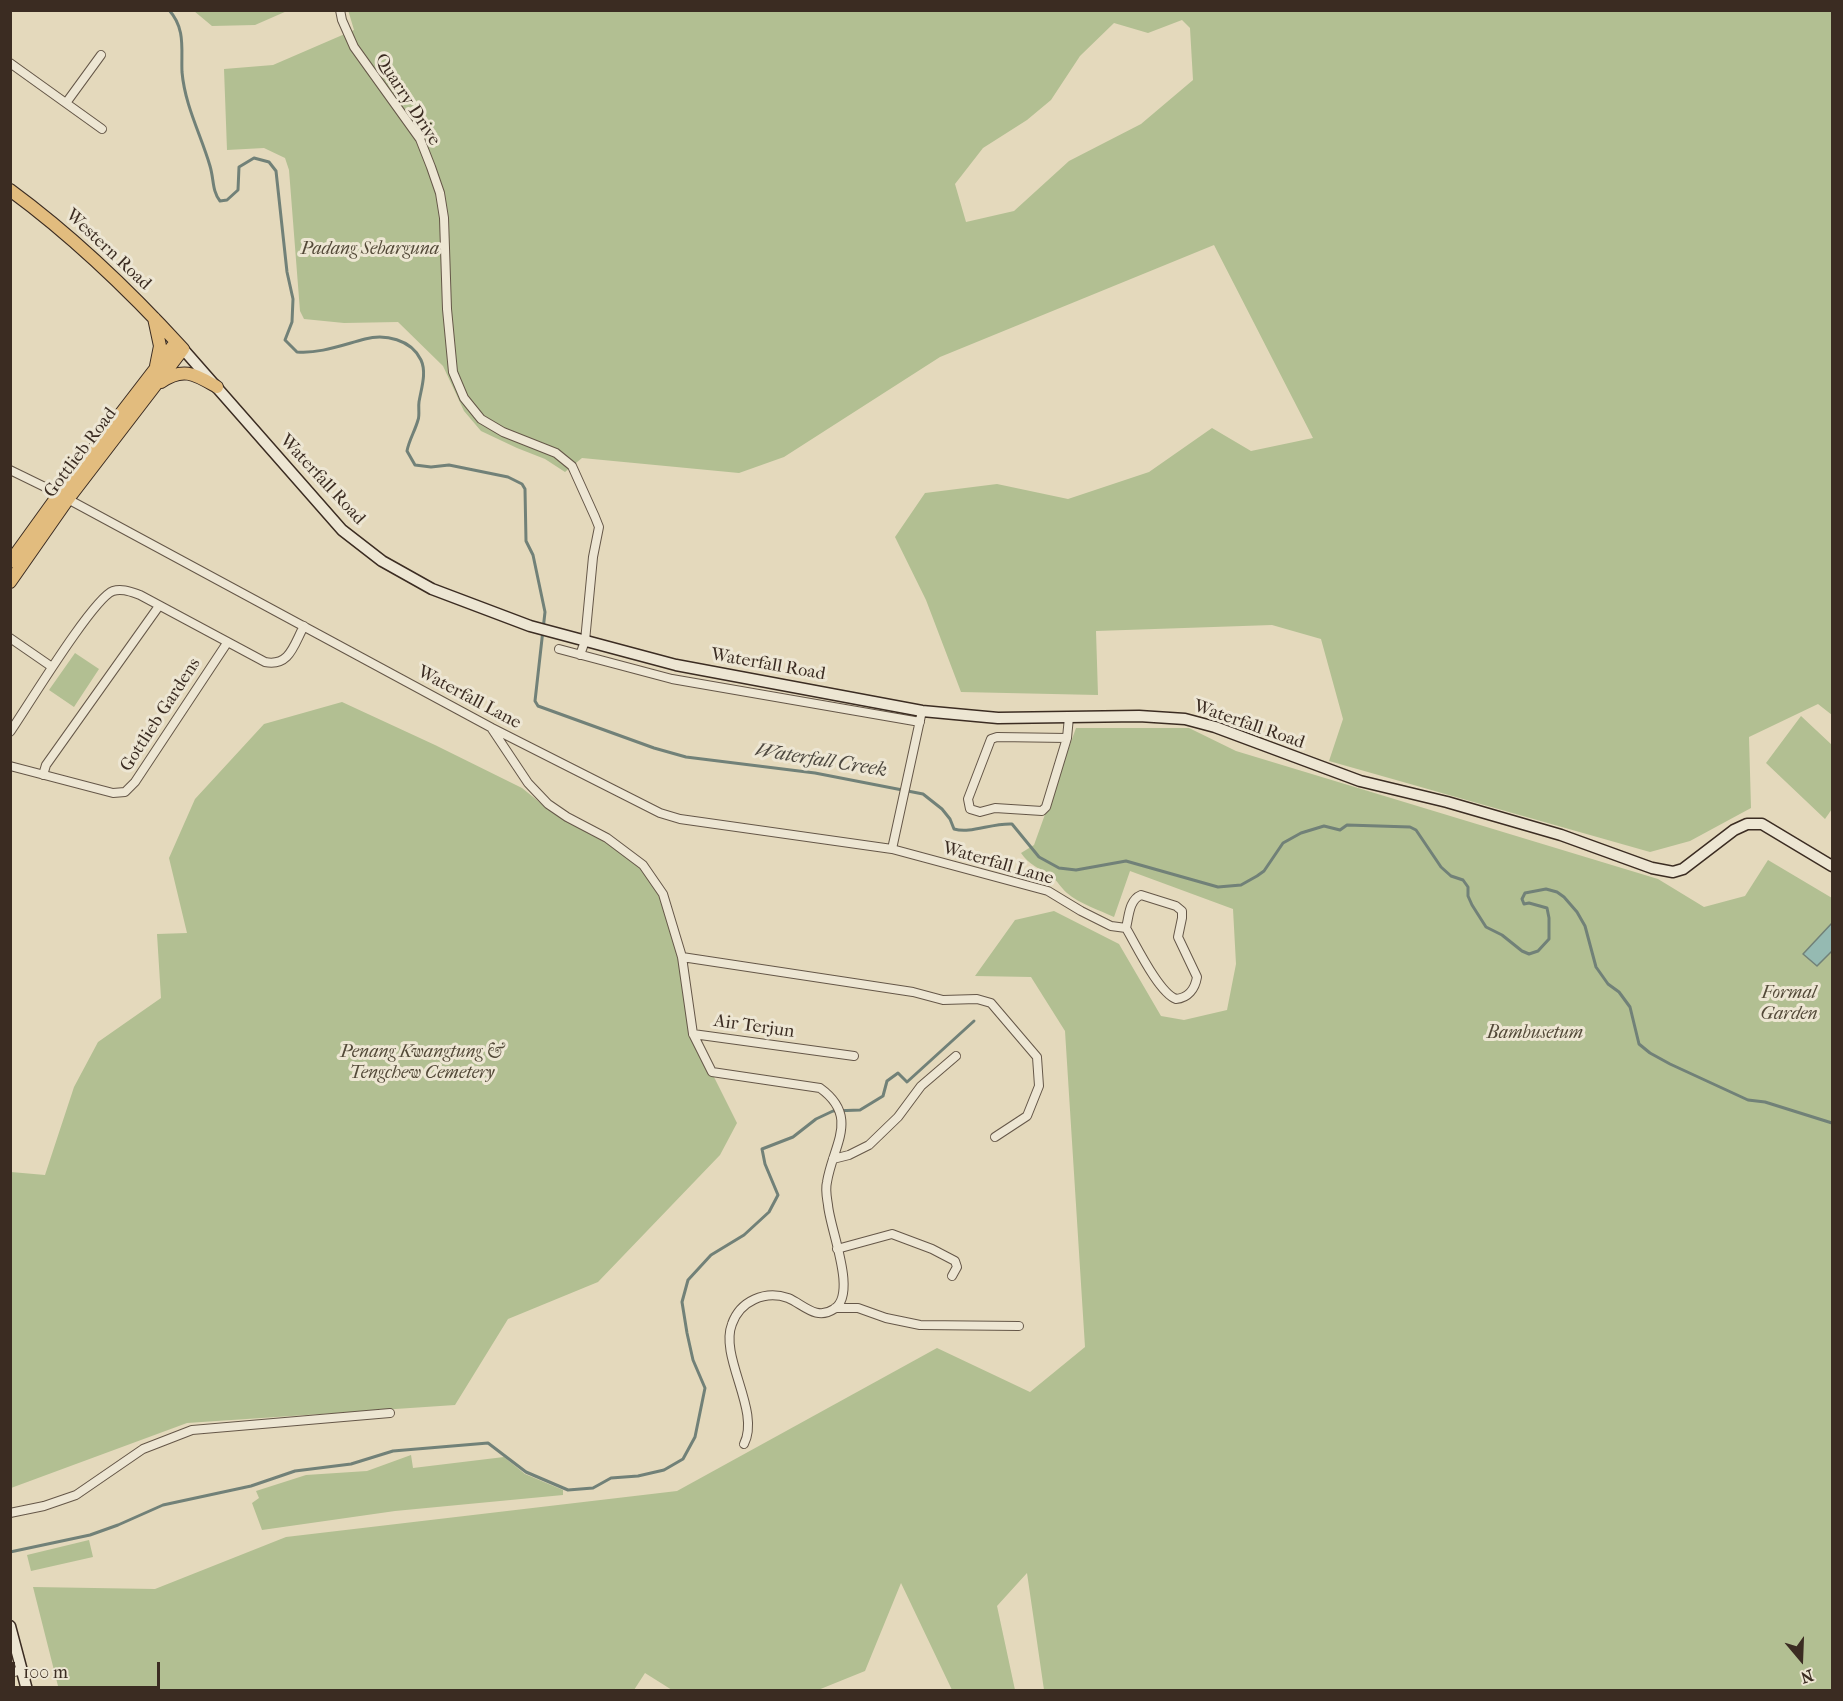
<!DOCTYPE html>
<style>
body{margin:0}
#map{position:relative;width:1843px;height:1701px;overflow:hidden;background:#e4d9bc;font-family:"IM FELL French Canon",serif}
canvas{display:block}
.frame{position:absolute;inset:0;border:12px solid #3b2c22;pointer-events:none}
.north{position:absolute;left:1771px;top:1629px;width:60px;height:60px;-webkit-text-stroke:4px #ede6d3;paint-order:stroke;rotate:161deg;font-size:16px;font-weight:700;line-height:24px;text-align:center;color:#3b2c22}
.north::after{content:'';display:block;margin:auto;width:21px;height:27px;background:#3b2c22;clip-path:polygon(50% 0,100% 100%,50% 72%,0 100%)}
.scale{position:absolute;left:12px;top:1662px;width:148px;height:27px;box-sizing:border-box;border:3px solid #3b2c22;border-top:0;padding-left:8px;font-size:18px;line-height:21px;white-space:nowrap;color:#3b2c22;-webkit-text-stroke:4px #ede6d3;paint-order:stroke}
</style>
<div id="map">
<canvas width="1843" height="1701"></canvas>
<div class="frame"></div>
<div class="north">N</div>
<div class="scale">100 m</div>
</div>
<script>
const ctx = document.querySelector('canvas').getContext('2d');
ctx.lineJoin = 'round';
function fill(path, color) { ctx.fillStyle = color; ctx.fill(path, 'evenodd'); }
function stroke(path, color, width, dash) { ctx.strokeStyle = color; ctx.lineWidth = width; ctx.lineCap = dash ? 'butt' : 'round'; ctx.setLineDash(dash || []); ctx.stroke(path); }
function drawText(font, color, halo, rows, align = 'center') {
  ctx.font = font + ' "IM FELL French Canon",serif'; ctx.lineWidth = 6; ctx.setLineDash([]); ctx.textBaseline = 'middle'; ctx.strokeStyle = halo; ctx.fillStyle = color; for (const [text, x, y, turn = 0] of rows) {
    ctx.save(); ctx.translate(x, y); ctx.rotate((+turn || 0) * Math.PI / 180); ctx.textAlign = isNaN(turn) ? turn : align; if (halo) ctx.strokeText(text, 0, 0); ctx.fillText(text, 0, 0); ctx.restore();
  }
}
const green = new Path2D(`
 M348,10L1832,11V715L1818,704L1749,737L1751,808L1690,841L1650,852L1329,761L1343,719L1321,639L1272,625L1096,631L1098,695L961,692L926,600L895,537L925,493L997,484L1068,499L1149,472L1212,428L1251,451L1313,438L1214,245L940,357L784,457L739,473L582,458L565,472L545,459L517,448L481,431L464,411L443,366L398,322L344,323L304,319L300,311L289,170L285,158L264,148L227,150L224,69L273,65L354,30ZM1182,20L1190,28L1193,80L1141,124L1069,161L1014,211L966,222L955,184L983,148L1027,120L1051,100L1080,56L1114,23L1148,33Z
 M194,11H287L255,25L212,26Z
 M75,653L99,669L74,707L49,690Z
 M342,702L435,745L522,788L553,813L629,856L662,887L683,949L690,1029L737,1123L720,1155L598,1282L508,1319L455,1405L187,1423L11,1488V1172L45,1175L74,1087L98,1042L161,998L157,934L187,933L169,858L195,799L264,724Z
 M1801,716L1832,745V809L1825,819L1766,763Z
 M1076,728H1189L1236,751L1658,879L1704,907L1745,896L1768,860L1832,898V1690H1044L1027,1573L997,1606L1015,1690H952L901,1583L865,1671L818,1690H672L645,1673L634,1690H59L33,1587L155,1589L286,1537L677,1491L937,1348L1030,1392L1085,1347L1065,1031L1031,977L975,976L1015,920L1054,911L1119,944L1161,1016L1184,1020L1227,1010L1236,964L1233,909L1130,871L1114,917C1099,910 1080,904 1067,893C1061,888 1057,880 1051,876C1040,869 1028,864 1021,853L1034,845Z
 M411,1455L413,1468L504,1457L525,1474L563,1490V1495L395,1511L262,1530L252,1503L259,1498L256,1491L306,1475L367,1471Z
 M89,1540L93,1557L31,1571L27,1555Z`);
const water = new Path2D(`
 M1832,923V951L1817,966L1803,954Z`);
const stream = new Path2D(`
 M169,10C186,29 181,49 182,72C185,106 201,135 210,166C214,179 212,191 220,201L227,200L238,190L239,167L254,158L269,162L276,171L287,272L293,299L292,322L285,340L297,352C319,354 342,345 365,339C385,334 411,339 421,360C427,373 421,389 419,402C418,408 420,415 418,420C415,431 409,440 407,451L415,465L431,467L449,465L508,477L522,484L525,489L526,541L533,555L545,612L535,701L538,706L654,748L686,757L815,773L923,794L942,809L950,819L954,829C971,834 991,823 1012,824L1039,857L1059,868L1076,870L1126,861L1218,887L1241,885L1257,876L1264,871L1283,843L1301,833L1324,826L1340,830L1347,825L1410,827L1416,830L1441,867L1451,876L1463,880L1468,887V896L1472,905L1486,927L1502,935L1522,951L1529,954L1538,951L1549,939V918L1547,908L1529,903L1524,904L1522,899L1525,893L1546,889L1557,892L1564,897L1577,912L1585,926L1596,967L1608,984L1619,992L1630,1007L1639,1044L1650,1053L1670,1064L1748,1100L1765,1102L1832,1123
 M10,1552L90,1535L118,1525L163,1505L251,1486L295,1471L351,1464L393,1451L488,1443L526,1472L568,1490L593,1488L611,1478L638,1476L664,1470L683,1459L695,1437L705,1388L693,1360L687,1333L682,1302L688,1280L711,1255L744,1235L769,1212L778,1195L765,1164L762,1149L793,1137L816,1119L833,1111L860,1110L883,1096L887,1081L898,1073L907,1082L974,1021`);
const street = new Path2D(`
 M340,10L342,20L354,47L420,139L431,167L440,193L444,218L447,309L453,372L464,398L481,419L503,432L556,453L572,466L595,517L599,527L593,557L585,641L580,655
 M10,63L102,129
 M66,103L101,55
 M10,470L51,490L492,728L660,813L680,819L892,849L1048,891L1081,911L1111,926L1126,928
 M10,638L52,667
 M559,649L672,679L920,722
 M492,729L528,783L548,804L567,817L607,838L643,865L663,894L682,957L693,1034L712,1072L820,1088C860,1117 833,1145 827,1182C825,1190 827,1198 828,1205C830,1230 858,1294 834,1309C816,1321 803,1304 788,1298C765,1290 740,1301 732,1324C719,1357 761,1411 744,1444
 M10,732C26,709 93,598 113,591C122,588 131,592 140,595L265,662C290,667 294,644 304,626
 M1067,738L1046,807L1042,811L995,808L980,812L970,809L968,799L991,739L997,737L1067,738L1069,717
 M10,766L113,793L125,792L135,782L227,643
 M43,775L46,765L159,606
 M892,849L922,711
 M1141,895L1176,906L1182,911V918L1178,937L1197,977C1195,989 1188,998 1176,999C1159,993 1136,945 1126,928C1129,916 1129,900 1141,895Z
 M682,957L913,992L943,1000L977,999L991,1003L1037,1057L1039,1086L1027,1116L995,1137
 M693,1034L854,1056
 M833,1159L849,1155L869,1145L898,1117L921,1086L956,1056
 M837,1249L892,1234L932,1249L955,1261L957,1267L952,1276
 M835,1308H858L886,1318L920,1325L1019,1326
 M10,1513L44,1506L76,1495L143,1449L192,1430L390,1413
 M10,1673L22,1670`);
const secondary = new Path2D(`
 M183,349L342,530L382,561L432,589L530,626L676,665L922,711L998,718L1139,716L1185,719L1215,727L1360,781L1447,802L1561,835L1652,868L1673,872L1683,869L1734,830L1747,824H1762L1832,866
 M10,1626L27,1690`);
const primary = new Path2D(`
 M10,190C74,237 130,291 183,349L68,499L10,582
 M154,318L160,346L156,366
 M161,382C184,366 196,375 217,387
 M10,562L59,494L176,342`);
const streetNames = [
 ["Quarry Drive",407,100,57],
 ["Western Road",108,250,43],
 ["Gottlieb Road",81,453,-53],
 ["Waterfall Road",322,480,47],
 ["Waterfall Road",768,665,10],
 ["Waterfall Lane",469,698,28],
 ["Gottlieb Gardens",161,715,-57],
 ["Waterfall Road",1249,725,19],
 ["Waterfall Lane",998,864,16],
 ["Air Terjun",754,1027,8]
];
const parkNames = [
 ["Padang Sebarguna",370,250],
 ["Formal",1789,994],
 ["Garden",1789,1015],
 ["Bambusetum",1535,1034],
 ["Penang Kwangtung &",422,1053],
 ["Tengchew Cemetery",422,1074]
];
const waterNames = [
 ["Waterfall Creek",821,761,9]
];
fill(green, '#b2bf92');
fill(water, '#95bab2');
stroke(water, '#718178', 1.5);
stroke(stream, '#718178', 3);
stroke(street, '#655748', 10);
stroke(secondary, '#3b2c22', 13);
stroke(primary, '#3b2c22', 14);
stroke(street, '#ede6d3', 8);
stroke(secondary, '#ede6d3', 10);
stroke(primary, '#e2bc7e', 12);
drawText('18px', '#3b2c22', '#ede6d3', streetNames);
drawText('italic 18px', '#534938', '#ede6d3', parkNames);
drawText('italic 20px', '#4d483f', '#ede6d3', waterNames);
</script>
